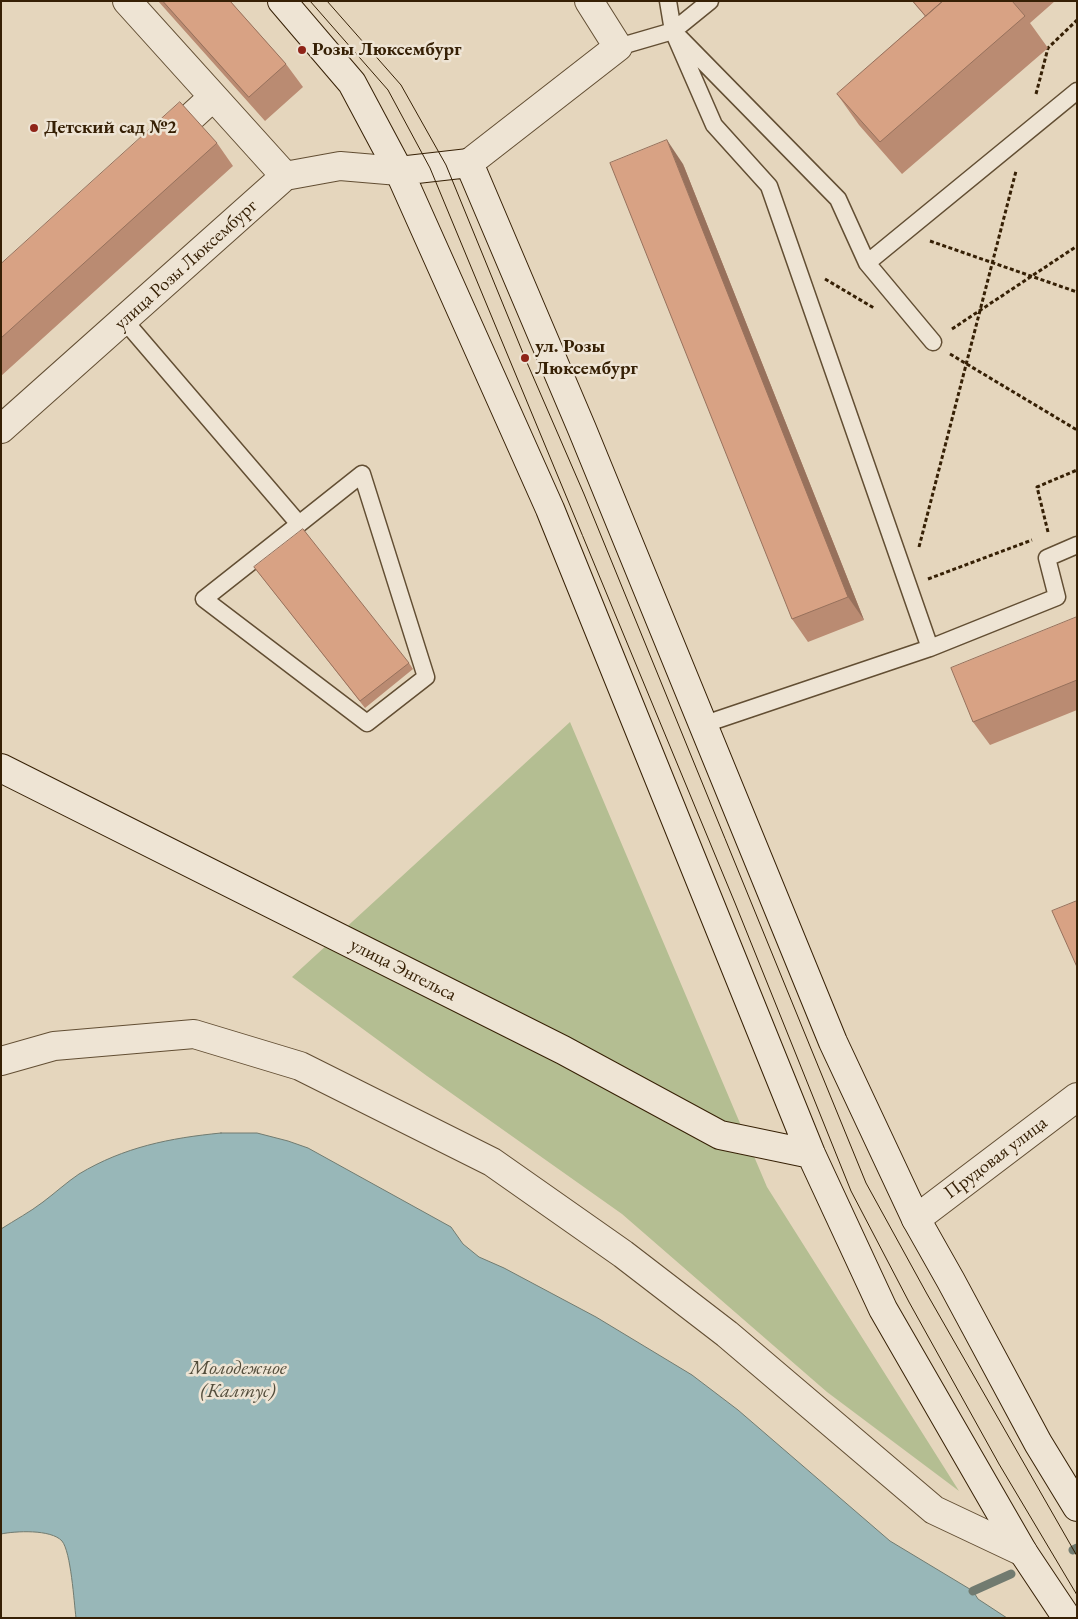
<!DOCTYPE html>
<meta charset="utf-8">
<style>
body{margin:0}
#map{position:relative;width:1078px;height:1619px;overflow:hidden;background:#e5d6bd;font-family:"EB Garamond",serif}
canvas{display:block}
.frame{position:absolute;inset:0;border:2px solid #362005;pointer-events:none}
</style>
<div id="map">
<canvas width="1078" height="1619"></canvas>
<div class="frame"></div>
</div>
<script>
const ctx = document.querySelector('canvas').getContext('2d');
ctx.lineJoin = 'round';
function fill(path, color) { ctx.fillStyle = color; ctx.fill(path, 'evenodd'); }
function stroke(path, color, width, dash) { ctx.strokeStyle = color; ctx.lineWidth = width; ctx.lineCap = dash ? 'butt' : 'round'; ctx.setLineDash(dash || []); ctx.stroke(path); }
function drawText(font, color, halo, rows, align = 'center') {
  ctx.font = font + ' "EB Garamond",serif'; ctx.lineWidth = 5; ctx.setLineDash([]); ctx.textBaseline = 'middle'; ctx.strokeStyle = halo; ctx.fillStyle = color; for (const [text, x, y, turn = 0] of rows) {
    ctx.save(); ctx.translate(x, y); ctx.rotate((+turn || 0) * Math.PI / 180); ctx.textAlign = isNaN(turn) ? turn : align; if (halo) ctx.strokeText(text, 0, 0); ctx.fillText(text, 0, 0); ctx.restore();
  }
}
const green = new Path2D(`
 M570,722L767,1187L959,1491L827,1392L622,1214L427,1076L292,977Z`);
const water = new Path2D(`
 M221,1133H257L288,1141L308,1148L451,1227L463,1244L479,1257L504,1268L596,1317L692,1375L738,1410L890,1541L973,1591L978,1599L1007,1618H76C74,1602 71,1552 62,1541C51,1529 15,1531 1,1534V1229C15,1220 30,1212 43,1202C55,1193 67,1182 79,1174C124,1147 170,1138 221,1133Z`);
const stream = new Path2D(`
 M1073,1550L1077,1548
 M973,1591L1011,1574`);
const path = new Path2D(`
 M1036,94L1048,48L1077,20
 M930,241L1077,292
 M825,279L874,308
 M952,329L1077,246
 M950,354L1077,430
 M1048,532L1037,487L1077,470
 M919,547L1016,171
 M928,579L1032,540`);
const lane = new Path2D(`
 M668,1L673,31L714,125L769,186L930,648L702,725
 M680,38L838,199L867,263L933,342
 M618,47L673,31L710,1
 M867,263L1077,91
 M124,320L299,524L362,474L426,677L367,723L204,599L299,524
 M930,648L1057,597L1047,558L1077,545`);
const street = new Path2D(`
 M127,1L285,176
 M164,142L213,97
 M469,163L618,47L589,1
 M1,429L285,176L340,166L399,171
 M1,1061L54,1046L194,1034L300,1066L492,1162L623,1254L727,1334L934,1510L1023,1552
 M916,1219L1077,1097`);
const secondary = new Path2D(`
 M282,1L352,83L399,171L550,509L811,1154L883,1309L1023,1552L1067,1618
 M399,171L469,163L582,429L833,1042L916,1219L951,1281L1038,1443L1077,1507
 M1,768L563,1050L720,1135L811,1154`);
const tram = new Path2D(`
 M310,1L388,90L430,168L735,903L851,1191L909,1302L999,1464L1077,1595
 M327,1L401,85L446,165L525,358L584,494L866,1183L927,1294L1077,1556`);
const wall = new Path2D(`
 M158,1H230L286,64L303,87L265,121Z
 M912,1H1055L1030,23L1048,48L902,174L859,125L837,94L925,16Z
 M217,143L233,166L1,376V264Z
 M683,164L864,620L808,642L792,619Z
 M254,567L409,663L413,669L365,708Z
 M1077,617V710L990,745L973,722Z`);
const shadedWall = new Path2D(`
 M667,140L683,164L864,620L848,597Z`);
const building = new Path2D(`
 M163,1H230L286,64L249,97Z
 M913,1H943L926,16Z
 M943,1H1012L1025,16L880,142L837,94Z
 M180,102L217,143L1,338V264Z
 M667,140L848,597L792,619L610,163Z
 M303,529L409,663L360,701L254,567Z
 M1077,617V680L973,722L951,668Z
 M1077,901V967L1052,911Z`);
const markers = [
 [302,50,5,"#8f2418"],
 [34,128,5,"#8f2418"],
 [525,358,5,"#8f2418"]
];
const poiNames = [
 ["Розы Люксембург",312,50],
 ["Детский сад №2",44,128],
 ["ул. Розы",535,347],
 ["Люксембург",535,369]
];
const streetNames = [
 ["улица Розы Люксембург",186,265,-42],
 ["улица Энгельса",403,970,27],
 ["Прудовая улица",996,1158,-37]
];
const waterNames = [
 ["Молодежное",238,1369],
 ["(Калтус)",238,1392]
];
fill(green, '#b4be92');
fill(water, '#98b7b8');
stroke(water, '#717b70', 1);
stroke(stream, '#717b70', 9);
stroke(lane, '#624e33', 19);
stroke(street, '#624e33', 30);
stroke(secondary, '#362005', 30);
stroke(path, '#362005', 3, [4, 2.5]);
stroke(lane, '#eee4d4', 16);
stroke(street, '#eee4d4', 28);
stroke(secondary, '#eee4d4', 28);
stroke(tram, '#362005', 1);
fill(wall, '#ba8b72');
fill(shadedWall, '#97715c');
fill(building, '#d8a284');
stroke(building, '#97715c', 1);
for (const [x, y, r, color] of markers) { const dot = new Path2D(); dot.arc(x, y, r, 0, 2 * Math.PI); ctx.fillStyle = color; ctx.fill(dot); stroke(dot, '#eee4d4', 2); }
drawText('bold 19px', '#362005', '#eee4d4', poiNames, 'left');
drawText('19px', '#362005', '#eee4d4', streetNames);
drawText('italic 20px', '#534d3b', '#eee4d4', waterNames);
</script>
